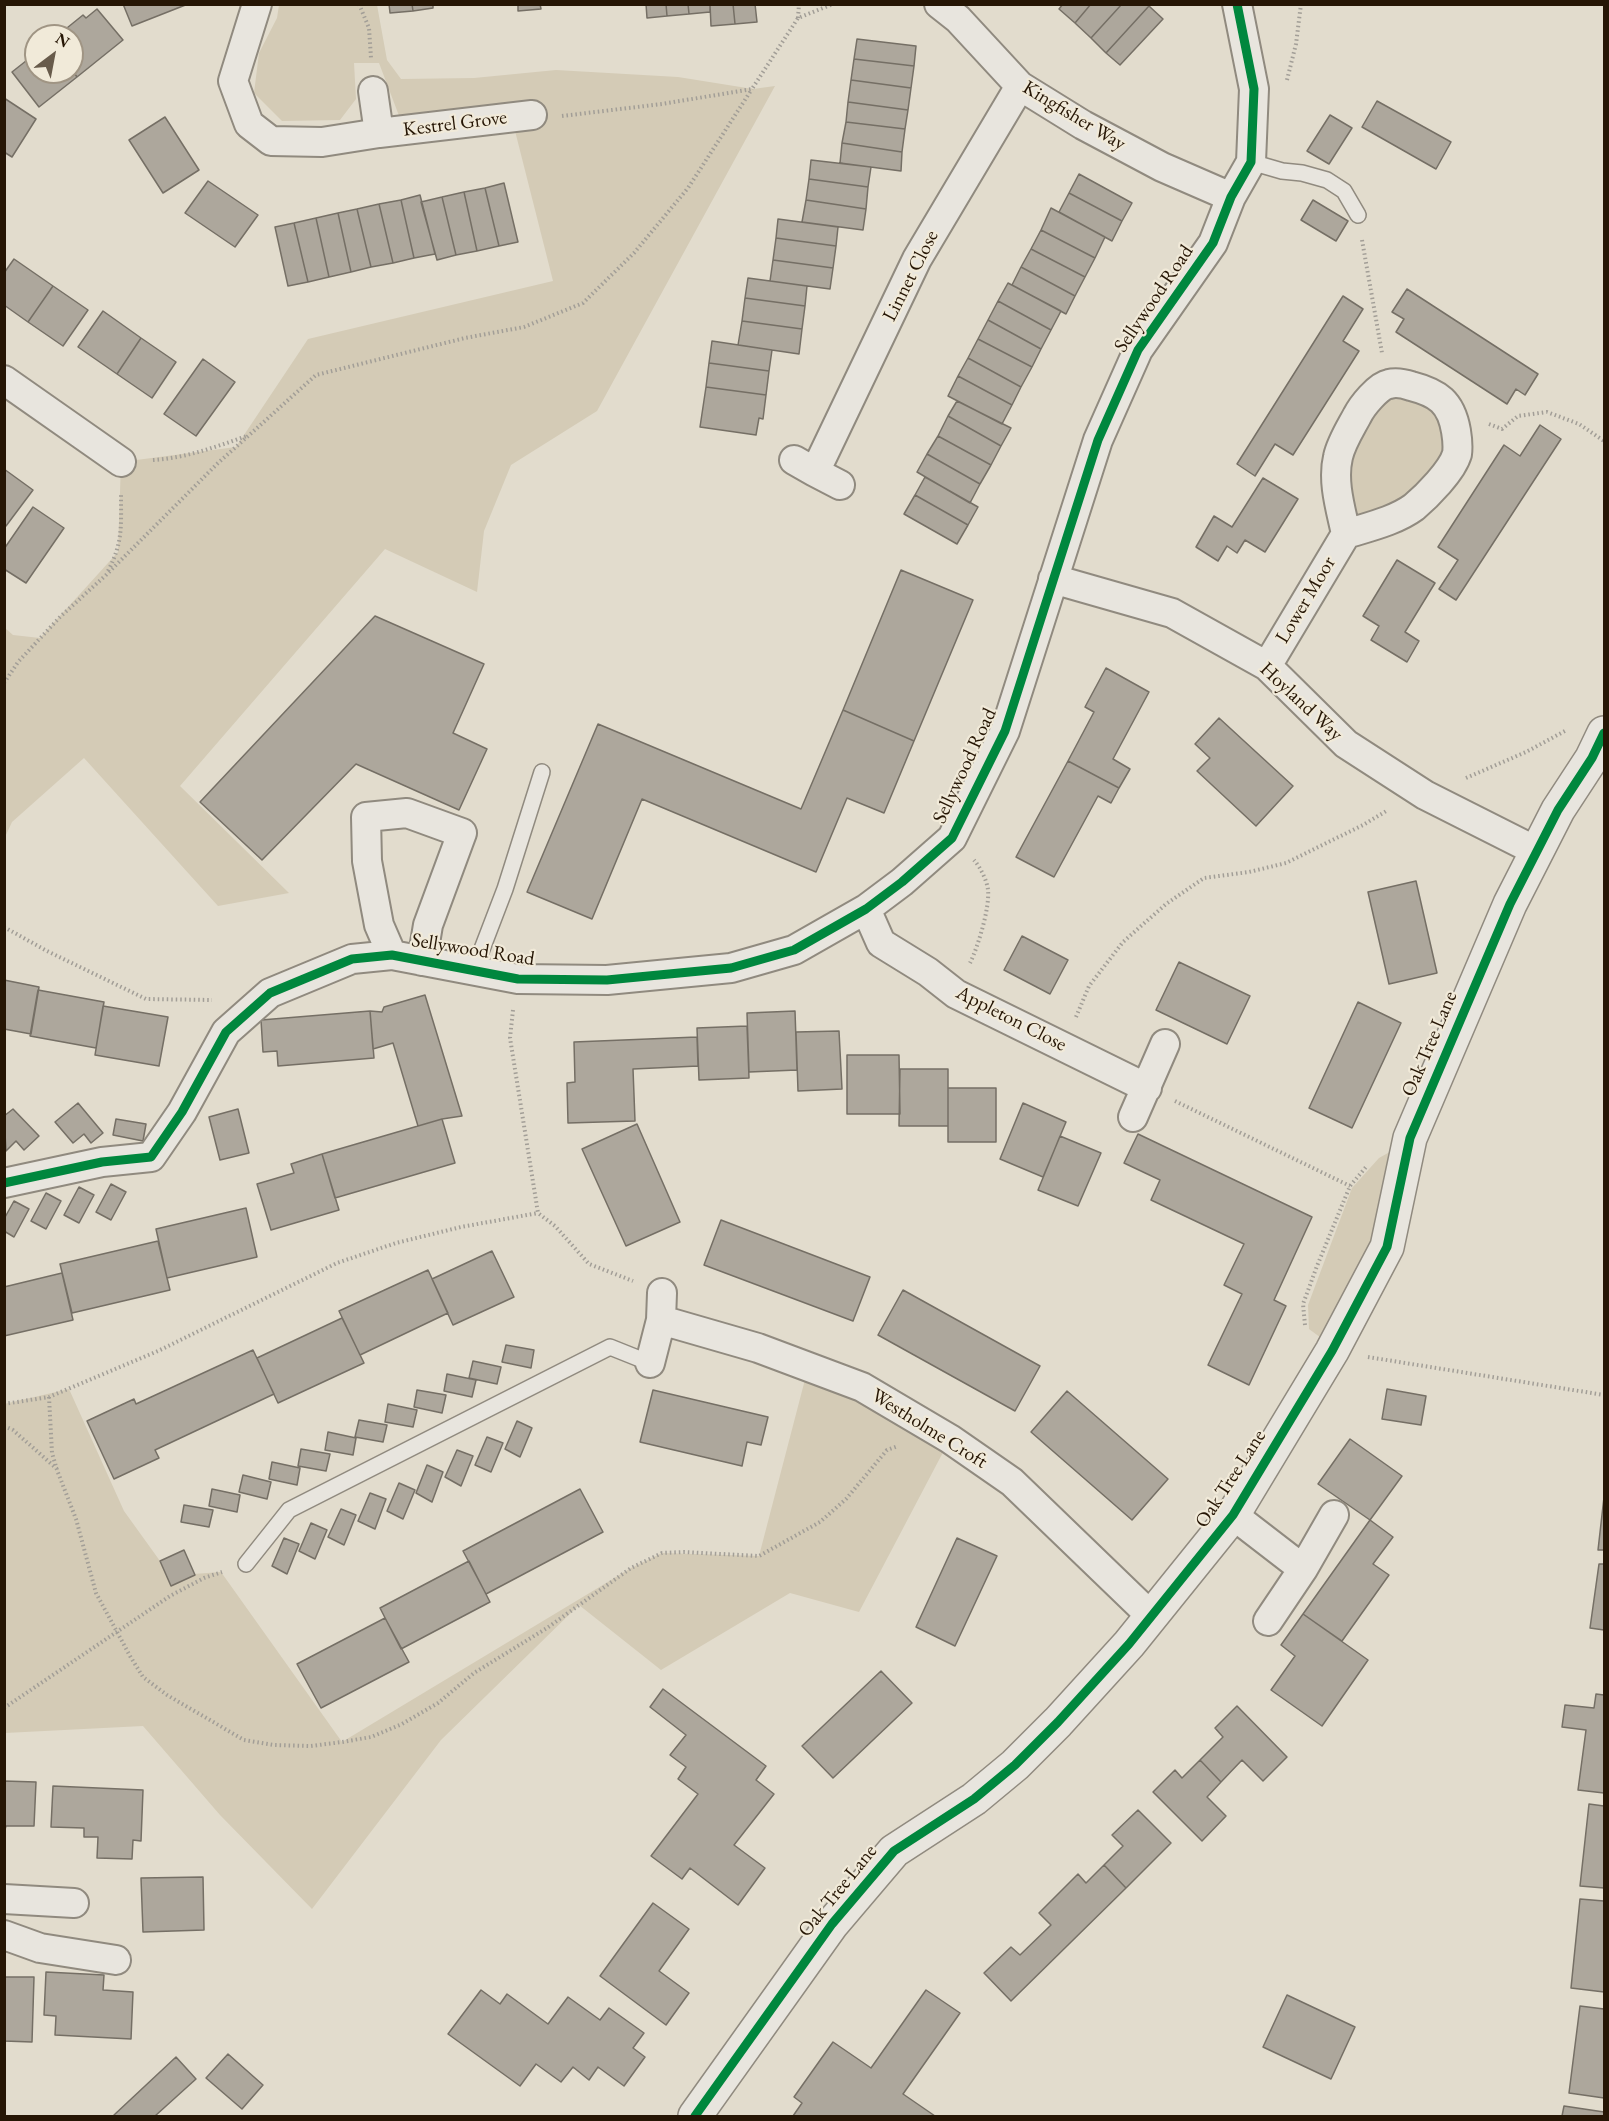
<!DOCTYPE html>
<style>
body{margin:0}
#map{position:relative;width:1609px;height:2121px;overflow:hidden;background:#e2dccd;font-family:"EB Garamond",serif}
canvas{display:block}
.frame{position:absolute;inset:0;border:6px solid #261605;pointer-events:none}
.north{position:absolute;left:24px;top:24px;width:60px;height:60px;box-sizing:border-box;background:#f1ead9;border:2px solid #a09584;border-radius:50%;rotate:32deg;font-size:16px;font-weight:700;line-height:24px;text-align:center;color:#261605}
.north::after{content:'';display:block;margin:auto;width:21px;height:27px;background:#685b4b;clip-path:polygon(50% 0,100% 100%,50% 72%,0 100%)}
</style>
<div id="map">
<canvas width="1609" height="2121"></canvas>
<div class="frame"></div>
<div class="north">N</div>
</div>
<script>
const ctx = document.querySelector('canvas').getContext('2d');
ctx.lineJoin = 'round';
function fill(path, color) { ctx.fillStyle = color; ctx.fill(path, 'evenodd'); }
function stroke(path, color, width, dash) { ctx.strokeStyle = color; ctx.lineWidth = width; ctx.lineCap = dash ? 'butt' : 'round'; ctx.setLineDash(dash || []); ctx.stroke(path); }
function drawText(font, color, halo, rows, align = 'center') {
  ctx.font = font + ' "EB Garamond",serif'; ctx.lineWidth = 4.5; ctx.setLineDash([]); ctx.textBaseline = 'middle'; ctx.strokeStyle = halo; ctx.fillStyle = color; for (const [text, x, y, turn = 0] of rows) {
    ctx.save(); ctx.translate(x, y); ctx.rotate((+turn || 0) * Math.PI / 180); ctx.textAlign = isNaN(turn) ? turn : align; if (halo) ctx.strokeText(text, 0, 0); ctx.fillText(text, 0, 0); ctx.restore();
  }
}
const green = new Path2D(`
 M279,5H377L387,60L401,79L474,78L556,70L678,77L753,89L775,86L597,411L511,465L484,531L477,592L385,549L180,786L289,893L218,906L84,758L12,822L5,837V628L13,635L40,638L118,552L121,462L236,447L308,339L553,281L512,119L401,121L379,63H354L356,99L340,120L282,121L254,93L259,53L277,18Z
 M1399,391L1447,416L1450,449L1412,502L1354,521L1342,486L1350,451L1380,397Z
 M1404,1144L1385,1245L1332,1346L1309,1329L1308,1305L1352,1188L1379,1158Z
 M808,1368L950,1439L859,1612L790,1593L661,1670L579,1605L441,1740L312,1909L220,1815L143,1726L5,1733L4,1404L69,1389L124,1511L160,1561L166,1576L221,1572L342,1742L631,1568L662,1553L759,1556Z`);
const building = new Path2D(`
 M123,4H188L132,26Z
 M389,4H412L413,11L390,13Z
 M412,4H433V8L413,11Z
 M518,4H540L541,9L518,11Z
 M646,4H666L667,16L647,18Z
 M666,4H688L689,14L667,16Z
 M688,4H710V12L689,14Z
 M710,4H733L735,24L711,26Z
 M733,4H755L757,22L735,24Z
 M1063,4H1091L1075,23L1059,9Z
 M1091,4H1122L1091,38L1075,23Z
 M1122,4H1147L1149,6L1106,53L1091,38Z
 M1149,6L1163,19L1120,65L1106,53Z
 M97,9L123,40L77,77L72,70V36H57L83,15L86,18Z
 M857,39L916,46L914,66L854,59Z
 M36,53V72H72V70L77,77L39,107L12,72Z
 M854,59L914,66L911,88L851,80Z
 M851,80L911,88L908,110L848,102Z
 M4,98L36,119L12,157L4,152Z
 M1377,101L1451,142L1436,169L1362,127Z
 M848,102L908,110L905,129L846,122Z
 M1330,115L1352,128L1329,164L1307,151Z
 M165,117L199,170L163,193L129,140Z
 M846,122L905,129L902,152L842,143Z
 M842,143L902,152L901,171L840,163Z
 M811,160L871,167L868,187L809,179Z
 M1079,174L1132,203L1122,221L1069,193Z
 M809,179L868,187L866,209L806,200Z
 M208,181L258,215L235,247L185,213Z
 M504,183L518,242L499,246L485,188Z
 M485,188L499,246L477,251L464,192Z
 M464,192L477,251L456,255L442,197Z
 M1069,193L1122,221L1112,241L1059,212Z
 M420,195L435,254L414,258L401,200Z
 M442,197L456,255L437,260L421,202Z
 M401,200L414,258L393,263L379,204Z
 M806,200L866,209L863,230L802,222Z
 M1313,200L1348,221L1336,241L1301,220Z
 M379,204L393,263L371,267L357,209Z
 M1051,208L1105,237L1095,258L1041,230Z
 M357,209L371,267L351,272L338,213Z
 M338,213L351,272L329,277L316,218Z
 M316,218L329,277L308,282L294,223Z
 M778,219L838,227L836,246L776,238Z
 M294,223L308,282L288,286L275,227Z
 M1041,230L1095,258L1085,277L1031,249Z
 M776,238L836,246L833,268L773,260Z
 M1031,249L1085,277L1075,296L1021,267Z
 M14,259L53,286L28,322L4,305V273Z
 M773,260L833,268L830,289L770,281Z
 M1021,267L1075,296L1066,314L1012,285Z
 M748,278L807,286L805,306L745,298Z
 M1008,283L1061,311L1051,330L998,301Z
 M53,286L88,310L63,346L28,322Z
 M1407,289L1538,374L1525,395L1516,389L1507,404L1396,332L1404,319L1392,312Z
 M1343,296L1363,309L1343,341L1359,351L1293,455L1275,444L1255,476L1237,464Z
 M745,298L805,306L802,329L742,321Z
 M998,301L1051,330L1041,349L988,320Z
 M103,311L141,338L117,374L78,347Z
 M988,320L1041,349L1032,367L978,339Z
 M742,321L802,329L799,354L738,345Z
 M141,338L176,362L152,398L117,374Z
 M978,339L1032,367L1021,387L968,358Z
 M712,341L772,350L769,371L709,363Z
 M968,358L1021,387L1012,405L958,376Z
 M203,359L235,382L196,436L164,414Z
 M709,363L769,371L766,395L706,387Z
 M958,376L1012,405L1002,424L948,396Z
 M706,387L766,395L763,419L759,418L756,435L700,427Z
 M957,401L1011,428L1001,446L948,416Z
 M948,416L1001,446L991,465L938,436Z
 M1540,425L1561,439L1456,600L1439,589L1458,560L1438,547L1504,445L1520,456Z
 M938,436L991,465L980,484L927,454Z
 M927,454L980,484L970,503L917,472Z
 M4,469L33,490L6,526L4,525Z
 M925,477L978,507L968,525L915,495Z
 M1263,478L1298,499L1265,552L1245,540L1237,553L1227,546L1218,561L1196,547L1214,516L1232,527Z
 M915,495L968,525L957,544L904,514Z
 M33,507L64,528L26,583L4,569V549Z
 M1397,560L1435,583L1405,632L1419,641L1407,662L1371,640L1379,626L1363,616Z
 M901,570L973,600L914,741L843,710Z
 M375,616L484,664L453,733L487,749L459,810L356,764L262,860L200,802Z
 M1106,668L1149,692L1113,759L1130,769L1119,788L1068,761L1094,712L1085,707Z
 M843,710L914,741L884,813L847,798L816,872L642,799L592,919L527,892L598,724L801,809Z
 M1219,718L1293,786L1256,826L1197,771L1210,758L1195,744Z
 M1068,761L1119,788L1111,803L1098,796L1054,877L1016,857Z
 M1416,881L1437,973L1389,984L1368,892Z
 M1022,936L1068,960L1050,994L1004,970Z
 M1179,962L1250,996L1227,1044L1156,1010Z
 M4,980L39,987L31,1034L4,1029Z
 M38,990L104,1002L96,1048L30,1036Z
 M425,995L462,1116L442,1119L418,1126L393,1043L373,1049L370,1011L382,1012L384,1007Z
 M1358,1002L1401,1023L1352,1128L1309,1108Z
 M103,1006L168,1017L159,1066L95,1055Z
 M370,1011L374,1058L278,1066L277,1051L263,1052L261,1020Z
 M795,1011L797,1070L749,1072L747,1013Z
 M747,1026L749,1078L699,1080L697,1028Z
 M839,1031L842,1089L798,1091L796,1032Z
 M697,1037L698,1066L633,1069L635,1121L568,1123L567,1083L575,1082L574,1042Z
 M847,1055H899L900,1114H847Z
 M900,1069H948V1126H899Z
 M948,1088H996V1142H948Z
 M78,1103L103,1133L91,1143L84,1134L73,1143L55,1122Z
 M1023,1103L1066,1122L1043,1177L1000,1159Z
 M13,1109L39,1136L24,1150L16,1141L6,1151L4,1116Z
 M238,1109L249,1153L220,1160L209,1117Z
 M116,1119L146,1124L143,1141L113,1135Z
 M442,1119L455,1163L335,1198L322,1154Z
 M637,1124L680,1222L626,1246L582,1149Z
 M1138,1134L1312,1217L1274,1300L1286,1306L1249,1385L1208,1365L1242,1294L1224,1285L1244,1244L1151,1200L1160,1180L1124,1163Z
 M1060,1136L1101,1153L1078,1206L1038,1190Z
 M322,1154L339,1210L271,1230L257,1184L294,1173L291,1164Z
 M111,1184L126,1192L111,1220L96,1212Z
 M79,1187L94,1195L79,1223L64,1215Z
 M46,1193L61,1201L46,1229L31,1221Z
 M14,1201L29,1209L14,1237L4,1231V1219Z
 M246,1208L257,1257L167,1278L156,1229Z
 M721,1220L870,1277L853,1321L704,1265Z
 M158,1241L170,1290L72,1313L60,1264Z
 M492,1251L514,1297L453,1325L432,1279Z
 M428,1270L448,1313L360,1355L339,1311Z
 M62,1273L73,1320L4,1336V1287Z
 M903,1290L1040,1366L1015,1411L878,1335Z
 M342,1318L364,1363L278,1403L257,1358Z
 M506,1345L534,1350L531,1368L502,1362Z
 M253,1350L274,1394L155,1450L159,1458L114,1479L87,1421L134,1399L136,1404Z
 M473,1361L501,1367L497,1384L469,1378Z
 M447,1374L476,1380L472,1397L444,1391Z
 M1387,1389L1426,1396L1421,1425L1382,1419Z
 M417,1390L446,1395L442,1413L414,1407Z
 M653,1390L768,1417L761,1445L747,1442L742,1466L640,1442Z
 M1067,1391L1168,1479L1132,1520L1031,1432Z
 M388,1404L417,1410L413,1427L385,1422Z
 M359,1420L387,1425L383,1442L355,1437Z
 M517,1421L532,1428L520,1457L505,1449Z
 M328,1432L356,1438L353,1455L325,1450Z
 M487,1437L503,1443L491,1472L475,1465Z
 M1350,1439L1402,1476L1370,1520L1318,1484Z
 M301,1449L330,1454L326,1471L298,1466Z
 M457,1450L473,1456L461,1486L445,1477Z
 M272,1462L300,1468L297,1485L269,1479Z
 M427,1465L443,1472L432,1502L416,1493Z
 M243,1475L271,1482L267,1499L239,1492Z
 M399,1483L415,1490L403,1519L387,1511Z
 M212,1489L240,1495L237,1512L209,1506Z
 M580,1489L603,1532L486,1594L463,1551Z
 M370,1493L386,1499L375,1529L358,1521Z
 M1604,1497V1550H1598Z
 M184,1505L213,1510L209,1527L181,1522Z
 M341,1509L356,1515L344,1545L328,1537Z
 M1370,1520L1393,1537L1373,1564L1389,1575L1342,1641L1303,1614Z
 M311,1523L327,1530L315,1559L299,1551Z
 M284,1538L299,1544L287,1574L272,1566Z
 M957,1538L997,1556L955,1646L916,1627Z
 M184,1550L195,1575L171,1586L160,1561Z
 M469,1561L490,1602L401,1649L380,1608Z
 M1599,1564H1604V1630L1590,1628Z
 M1303,1614L1368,1660L1322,1726L1271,1690L1295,1656L1281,1645Z
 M385,1618L409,1662L321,1708L297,1664Z
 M881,1671L912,1703L833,1778L802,1746Z
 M663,1689L766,1766L756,1780L774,1794L734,1845L765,1868L738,1905L690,1868L682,1879L651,1856L698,1794L678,1779L686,1767L670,1755L686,1735L650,1707Z
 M1596,1694L1604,1695V1793L1578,1790L1586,1730L1562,1727L1565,1705L1594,1708Z
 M1237,1706L1287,1757L1263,1781L1242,1760L1221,1782L1200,1760L1223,1737L1215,1728Z
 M1200,1760L1221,1782L1207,1797L1226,1816L1202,1841L1153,1792L1175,1770L1182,1778Z
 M4,1781L36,1782L34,1826H6L4,1833Z
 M53,1786L143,1790L141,1841L133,1840L132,1859L97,1858L98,1837H84V1828L51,1827Z
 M1589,1804L1604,1806V1888L1580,1886Z
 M1138,1810L1171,1843L1126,1888L1104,1865L1123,1846L1112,1835Z
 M1104,1865L1126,1888L1011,2001L984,1973L1011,1947L1020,1955L1051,1925L1039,1913L1078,1874L1086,1883Z
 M203,1877L204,1930L143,1932L141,1878Z
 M1580,1899L1604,1901V1992L1571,1988Z
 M653,1903L689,1929L659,1971L689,1993L666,2025L600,1976Z
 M46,1972L104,1975L103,1990L133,1992L131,2039L55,2035L56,2016L44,2015Z
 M4,1977H34L32,2042L4,2041Z
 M481,1990L500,2004L507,1994L548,2024L568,1997L600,2020L609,2008L644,2033L633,2048L645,2057L624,2086L598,2067L589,2080L573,2067L561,2082L536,2064L520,2086L448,2034Z
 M926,1990L960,2013L903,2094L935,2116H793L802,2103L794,2097L833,2042L871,2068Z
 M1287,1995L1355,2027L1331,2079L1263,2047Z
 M1580,2006L1604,2009V2098L1569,2093Z
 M228,2054L263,2085L242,2109L206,2078Z
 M176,2057L196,2079L155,2116H115L114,2115Z
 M1564,2106L1604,2112V2116H1562Z`);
const path = new Path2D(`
 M359,4L369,28L371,58
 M798,18L799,4
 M1287,80L1296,44L1301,4
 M562,116L662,104L752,89L798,18L833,4
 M1362,240L1382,353
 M1489,424L1502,429L1518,416L1547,412L1579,424L1604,441
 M153,460C186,458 215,447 247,436
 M108,571C123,542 121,527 121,495
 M4,683L18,662L60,617L106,575L218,463L316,375L465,338L524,327L583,303L634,253L688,188L752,89
 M1466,778L1526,752L1565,731
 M4,927L47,951L146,999L212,1000
 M970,963C978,947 990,907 988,890C987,880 980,867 974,860
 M513,1010L510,1038L538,1213L555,1226L589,1264L633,1281
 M1076,1017L1089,986L1123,942L1166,904L1204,878L1249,872L1286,863L1363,825L1388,810
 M1175,1101L1350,1186
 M1305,1325L1303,1304L1317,1266L1350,1186L1366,1167
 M1368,1357L1604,1395
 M49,1397L52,1453L57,1470L76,1519L96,1593L130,1656L143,1677L167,1695L244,1740L274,1745L311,1746L342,1742L371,1737L402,1724L438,1703L474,1673L547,1628L631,1568L662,1553L684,1552L759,1556L820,1522L846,1499L887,1450L898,1446
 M4,1404L49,1397L158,1351L337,1263L396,1243L461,1227L538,1213
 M4,1426L13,1430L57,1469
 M4,1708L170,1596L204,1578L222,1572`);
const service = new Path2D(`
 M1251,162L1282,171L1302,173L1327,180L1344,191L1358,215
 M474,970L505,889L542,772
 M246,1564L289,1510L610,1347L650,1363`);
const minor = new Path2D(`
 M257,4L233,81L249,124L271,141L322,142L379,133L532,115
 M939,4L958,19L1020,86L1083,125L1162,167L1231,197
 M373,91L379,133
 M4,380L121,462
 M794,460L815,472
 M840,485L815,472L917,259L1020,86
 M1053,579L1172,613L1267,666L1346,744L1425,795L1538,852
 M1267,666L1346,534C1341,510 1332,482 1338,457C1341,443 1350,429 1357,416C1362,406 1378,386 1389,384C1396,382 1405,384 1411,386C1438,393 1451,402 1456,431C1457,437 1458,447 1457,454C1452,471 1427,496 1414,507C1395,521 1368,527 1346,534
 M866,909L881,943L928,972L956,994L1147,1088
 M392,955L379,925L367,861L366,817L407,813L462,833L428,925L422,961
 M1133,1117L1165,1044
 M4,1183L102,1162L151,1157L182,1112L226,1032L270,993L352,959L392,955L518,979L607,980L731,968L794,950L866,909L902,882L952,838L1005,731L1098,440L1138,350L1213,243L1231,197L1251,162L1254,89L1237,4
 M661,1320L662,1293
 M650,1363L661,1320L758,1348L862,1387L950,1439L1012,1482L1151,1616
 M1233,1515L1303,1569
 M1268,1621L1303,1569L1334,1515
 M4,1899L74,1903
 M4,1935L40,1948L116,1960`);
const tertiary = new Path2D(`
 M695,2116L832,1924L894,1851L974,1799L1015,1765L1058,1722L1129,1644L1233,1515L1332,1351L1387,1247L1410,1138L1510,904L1558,810L1592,758L1604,733`);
const cycleway = new Path2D(`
 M4,1183L102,1162L151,1157L182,1112L226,1032L270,993L352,959L392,955L518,979L607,980L731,968L794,950L866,909L902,882L952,838L1005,731L1098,440L1138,350L1213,243L1231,197L1251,162L1254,89L1237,4
 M695,2116L832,1924L894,1851L974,1799L1015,1765L1058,1722L1129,1644L1233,1515L1332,1351L1387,1247L1410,1138L1510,904L1558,810L1592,758L1604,733`);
const streetNames = [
 ["Kingfisher Way",1074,116,31],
 ["Kestrel Grove",455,124,-7],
 ["Linnet Close",911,276,-63],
 ["Sellywood Road",1154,299,-56],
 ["Lower Moor",1306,600,-59],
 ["Hoyland Way",1301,702,43],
 ["Sellywood Road",965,766,-65],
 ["Sellywood Road",473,950,9],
 ["Appleton Close",1011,1019,27],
 ["Oak Tree Lane",1430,1044,-67],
 ["Westholme Croft",929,1429,32],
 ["Oak Tree Lane",1231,1479,-57],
 ["Oak Tree Lane",838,1891,-51]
];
fill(green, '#d4cbb6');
fill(building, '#ada79c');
stroke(building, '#756f65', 1.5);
stroke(service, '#908a7f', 18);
stroke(minor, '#908a7f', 32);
stroke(tertiary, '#908a7f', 36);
stroke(path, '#a29e97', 4, [1.5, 3]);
stroke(service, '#e8e5de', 15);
stroke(minor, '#e8e5de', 28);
stroke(tertiary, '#e8e5de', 33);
stroke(cycleway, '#00873e', 9);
drawText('20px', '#261605', '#f1ead9', streetNames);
</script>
